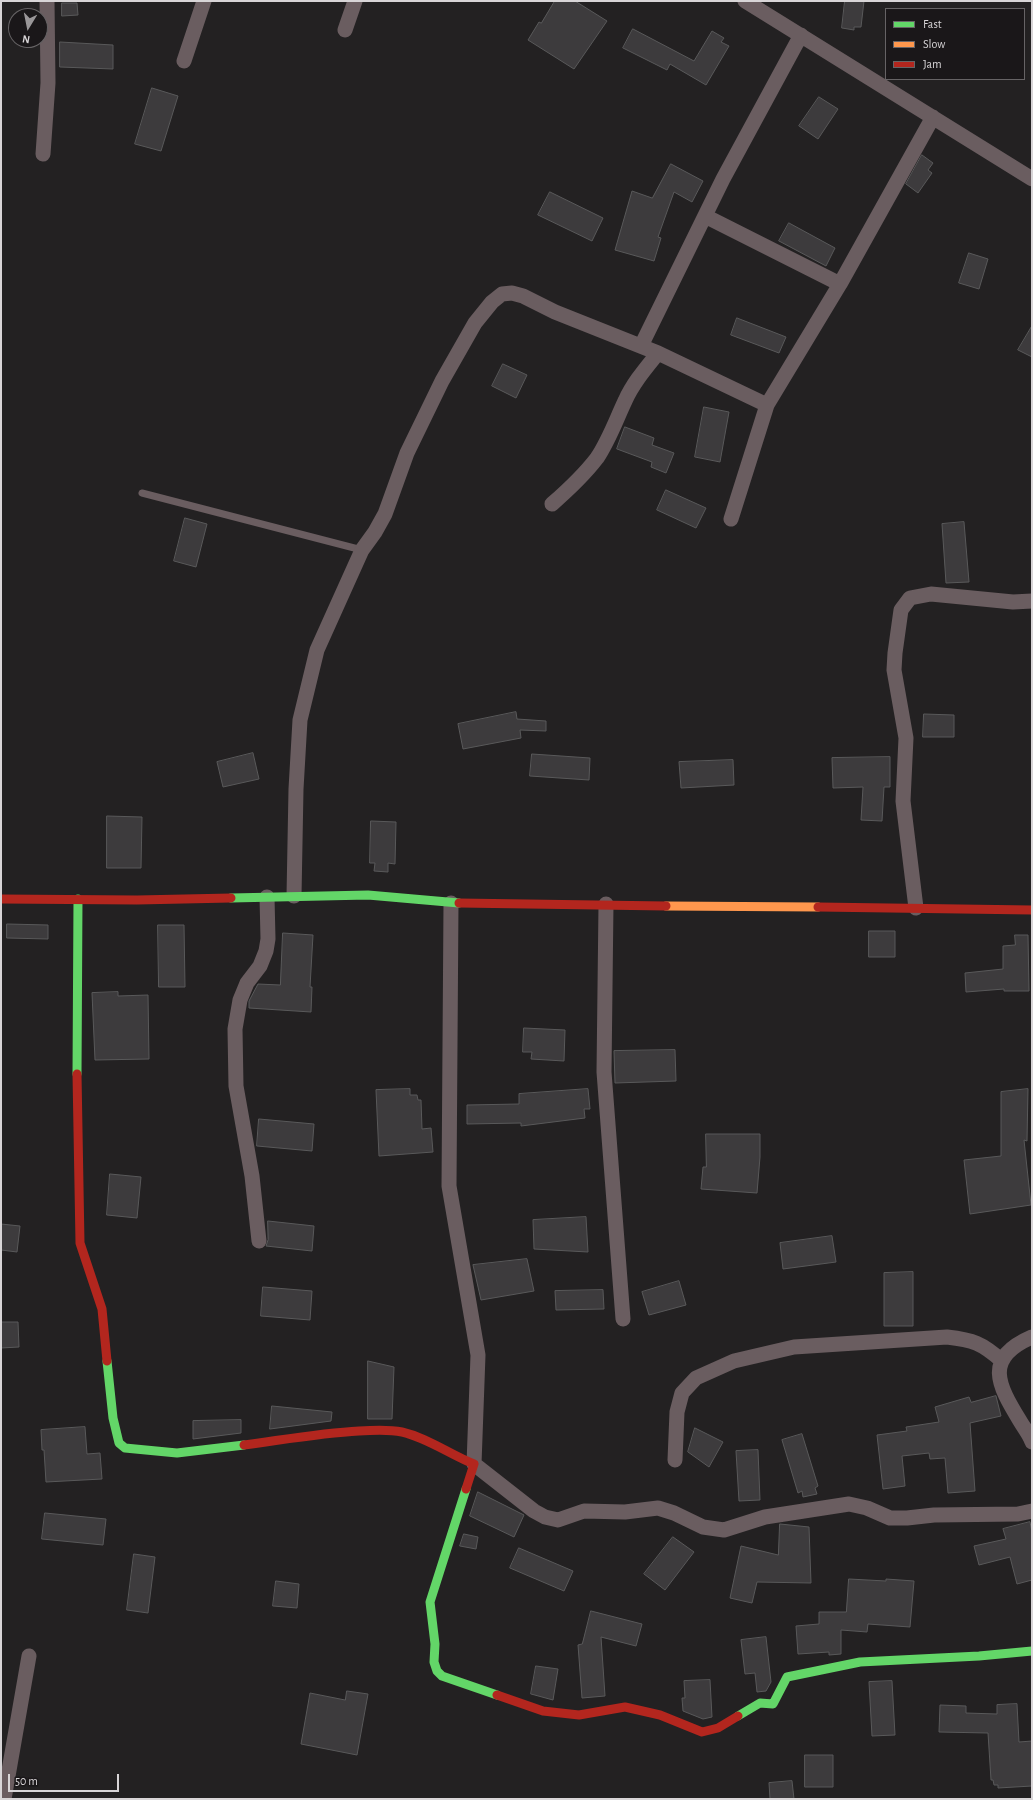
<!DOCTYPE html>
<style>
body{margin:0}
#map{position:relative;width:1033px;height:1800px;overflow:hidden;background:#232122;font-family:"Alegreya Sans",sans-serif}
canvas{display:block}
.frame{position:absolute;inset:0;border:2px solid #d8d5d7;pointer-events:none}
.legend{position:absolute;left:885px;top:8px;width:140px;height:72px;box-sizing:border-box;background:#1a1719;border:1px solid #666365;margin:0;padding:5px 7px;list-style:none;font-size:12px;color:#d8d5d7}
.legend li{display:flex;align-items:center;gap:8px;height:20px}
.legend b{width:20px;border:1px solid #666365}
.north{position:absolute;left:8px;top:8px;width:40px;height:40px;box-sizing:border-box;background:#1a1719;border:1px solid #666365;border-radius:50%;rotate:190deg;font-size:11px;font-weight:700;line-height:16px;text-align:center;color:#d8d5d7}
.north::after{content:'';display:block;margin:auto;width:14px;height:18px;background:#999698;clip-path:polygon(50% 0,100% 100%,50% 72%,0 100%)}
.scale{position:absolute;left:8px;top:1774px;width:111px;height:18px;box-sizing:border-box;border:2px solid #d8d5d7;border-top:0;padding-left:5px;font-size:12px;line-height:14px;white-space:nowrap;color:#d8d5d7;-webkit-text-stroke:3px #1a1719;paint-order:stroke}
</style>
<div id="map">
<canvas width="1033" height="1800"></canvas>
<div class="frame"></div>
<ul class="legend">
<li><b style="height:5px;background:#63d668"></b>Fast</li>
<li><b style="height:5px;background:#ff974d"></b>Slow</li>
<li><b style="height:5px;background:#b3261e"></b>Jam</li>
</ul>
<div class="north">N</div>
<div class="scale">50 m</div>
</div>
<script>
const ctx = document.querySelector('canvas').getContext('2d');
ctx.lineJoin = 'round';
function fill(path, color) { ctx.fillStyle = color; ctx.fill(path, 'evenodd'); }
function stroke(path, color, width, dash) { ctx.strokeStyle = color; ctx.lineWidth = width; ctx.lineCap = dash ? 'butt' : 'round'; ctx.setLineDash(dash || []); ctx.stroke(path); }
const building = new Path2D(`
 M555,1H575L607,21L574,69L528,40L539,22L541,23Z
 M845,1H864L861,27H854V30L842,28Z
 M62,3H77L78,15L62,16Z
 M633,29L694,61L712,31L724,38L721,42L729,46L706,85L670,64L667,70L623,48Z
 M60,42L113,45V69L60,67Z
 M152,88L178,96L161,151L135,144Z
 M819,97L838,109L818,139L799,126Z
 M922,155L933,163L928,170L932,173L918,193L906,184Z
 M671,164L703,181L692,202L674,192L658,237L661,238L654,261L615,250L632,191L652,198Z
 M550,192L603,218L592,241L538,215Z
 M789,223L835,248L826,266L779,241Z
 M969,253L988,259L979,289L959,283Z
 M737,318L786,337L779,353L731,335Z
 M1032,326V357L1018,350Z
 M503,364L527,375L516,398L492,386Z
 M704,407L729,412L720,462L695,457Z
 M625,427L654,438L652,445L674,453L666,473L651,467L652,462L617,449Z
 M666,490L706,508L696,528L657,510Z
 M185,518L207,524L196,567L174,561Z
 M964,522L969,582L946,583L942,524Z
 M516,712L517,719L546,721V731L520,730L521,738L463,749L458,724Z
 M924,714L954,715V737H923Z
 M253,753L259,779L223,787L217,762Z
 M532,754L590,758L589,780L530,776Z
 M890,757V787H884L882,821L861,820L863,787L833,788L832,758Z
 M733,760L734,785L681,788L679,762Z
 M107,816L142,817L141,868H107Z
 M371,821L396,822L395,864L388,863V872L374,871L375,863H370Z
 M7,924L48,925V939L7,938Z
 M158,925H184L185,987H159Z
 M869,931H895V957H869Z
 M283,933L313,935L310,987H312L311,1012L249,1008V1001L258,984L280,985Z
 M1015,935H1028L1029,991H1004V989L966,992L965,973L1003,969V946L1015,945Z
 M118,992V996L148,995L149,1059L95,1060L92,993Z
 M524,1028L565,1030L564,1061L531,1059L532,1052H523Z
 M675,1050L676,1081L615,1083L614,1051Z
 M410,1089V1095H417L418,1100H421L422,1129L431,1128L433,1152L379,1156L376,1090Z
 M588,1089L590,1109H584L585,1118L521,1126V1123L467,1124V1105L519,1104V1094Z
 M1028,1089L1027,1141L1024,1140L1031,1205L970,1214L964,1160L1001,1156V1092Z
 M259,1119L314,1124L312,1151L257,1146Z
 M706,1134H760V1157L757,1193L701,1189L703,1167H706Z
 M110,1174L141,1177L137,1218L107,1215Z
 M586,1217L588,1252L534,1249L533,1220Z
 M268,1221L314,1226L312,1251L266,1246L268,1240Z
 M1,1224L20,1226L17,1252L1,1250Z
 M832,1236L836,1262L783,1269L780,1243Z
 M527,1259L534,1291L481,1300L473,1265Z
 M913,1272V1326H884V1273Z
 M679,1281L686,1305L649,1315L642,1292Z
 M263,1287L312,1291L310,1320L261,1316Z
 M603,1290L604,1309L556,1310L555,1291Z
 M1,1322H18L19,1347L1,1348Z
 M368,1361L394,1367L392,1419H368Z
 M996,1396L1001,1416L970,1423L975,1491L948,1493L945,1458L930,1459L929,1453L902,1456L905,1486L883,1489L877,1435L907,1431L906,1427L939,1422L935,1407L969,1397L971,1402Z
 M272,1406L332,1412L331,1421L270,1429Z
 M241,1420V1433L193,1439V1421Z
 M85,1427L87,1454L100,1453L102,1479L46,1482L44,1450H42L41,1430Z
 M695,1428L723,1442L709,1467L688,1452Z
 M802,1434L818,1486L815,1488L817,1494L803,1497L802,1491L798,1493L782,1440Z
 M758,1450L760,1500L739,1501L736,1451Z
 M478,1492L524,1515L514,1537L470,1516Z
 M45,1513L106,1519L103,1545L42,1539Z
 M1030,1522L1032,1532V1580L1017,1584L1010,1557L979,1565L974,1546L1006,1539L1003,1529Z
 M780,1524L809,1527L811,1583L757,1582L752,1603L730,1598L741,1546L778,1555Z
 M464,1534L478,1537L476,1549L460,1546Z
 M673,1537L694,1552L665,1590L644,1574Z
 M519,1548L573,1571L564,1591L510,1568Z
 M134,1554L155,1557L148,1613L127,1610Z
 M849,1579L886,1581V1579L914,1581L910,1627L868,1624L867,1632L841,1630V1654L829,1655V1652L798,1654L796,1626L819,1624V1612H846Z
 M276,1581L299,1584L297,1608L273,1606Z
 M591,1611L642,1624L636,1646L601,1637L605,1696L582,1698L578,1645L582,1644Z
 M766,1637L771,1682L766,1691L757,1692L755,1673L745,1674L741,1640Z
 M536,1666L558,1669L553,1700L531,1694Z
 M710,1680L712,1717L703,1719L683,1711L682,1698H685L684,1681Z
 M892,1681L895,1735L872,1736L869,1682Z
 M347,1691L368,1694L357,1755L301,1744L310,1693L345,1700Z
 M1017,1704L1019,1742L1032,1741V1786L998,1788V1785H994L993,1780H991L988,1733L939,1732L940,1705L966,1706V1713L997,1714V1705Z
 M805,1755H833V1787H805Z
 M792,1781L794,1799H770L769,1783Z`);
const lane = new Path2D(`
 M142,493L362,550`);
const street = new Path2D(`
 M745,1L1032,179
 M345,30L355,1
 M184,61L204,1
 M43,154L48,83L47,1
 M705,216L840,284
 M641,346L723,179L801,35
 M552,504C568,490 584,475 597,458C609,440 616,420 625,401C633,383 646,368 658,353
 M731,519L767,405L840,284L933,117
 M294,896L296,789L300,720L317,650L362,550L375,532L385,514L407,453L442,381L475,323L492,302L502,294L512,293L523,296L555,312L658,353L767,405
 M451,903L449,1186L478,1355L474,1464L534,1511L545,1517L558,1520L584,1511L625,1512L658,1508L674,1513L703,1527L724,1530L765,1517L849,1504L867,1508L890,1518H907L934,1515L1018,1514L1032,1511
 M606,904L604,1072L623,1319
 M916,908L903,801L906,738L894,670L895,653L901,610L910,598L931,594L1013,602L1032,601
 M259,1241L252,1176L236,1086L235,1029L240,1000L247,983L260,966L266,951L268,939L267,897
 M1032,1337C983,1358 998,1385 1020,1421C1024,1428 1030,1435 1032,1442
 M675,1460L677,1412L682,1393L696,1378L734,1361L794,1347L947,1337C973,1340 982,1343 1002,1361
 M4,1799L29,1656`);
const fast = new Path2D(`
 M231,898L368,895L459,903
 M77,1074L78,899
 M107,1361L113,1418L119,1443L125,1448L177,1453L244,1445
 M466,1489L430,1602L435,1644L434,1662L437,1671L442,1676L497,1695
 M738,1716L760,1703L773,1704L787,1677L860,1662L979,1656L1032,1651`);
const slow = new Path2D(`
 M666,906L818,907`);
const jam = new Path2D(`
 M1,899L137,900L231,898
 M459,903L666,906
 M818,907L1032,910
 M77,1074L80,1243L102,1309L107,1361
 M244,1445C282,1440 321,1433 359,1431C373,1430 388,1429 402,1432C428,1438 449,1454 474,1464L466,1489
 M497,1695L543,1711L579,1715L625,1707L660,1715L702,1732L718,1728L738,1716`);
fill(building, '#3d3b3d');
stroke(building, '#59595a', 1);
stroke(lane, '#6a5d60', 7);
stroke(street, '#6a5d60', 15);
stroke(fast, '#63d668', 9);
stroke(slow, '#ff974d', 9);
stroke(jam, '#b3261e', 9);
</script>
